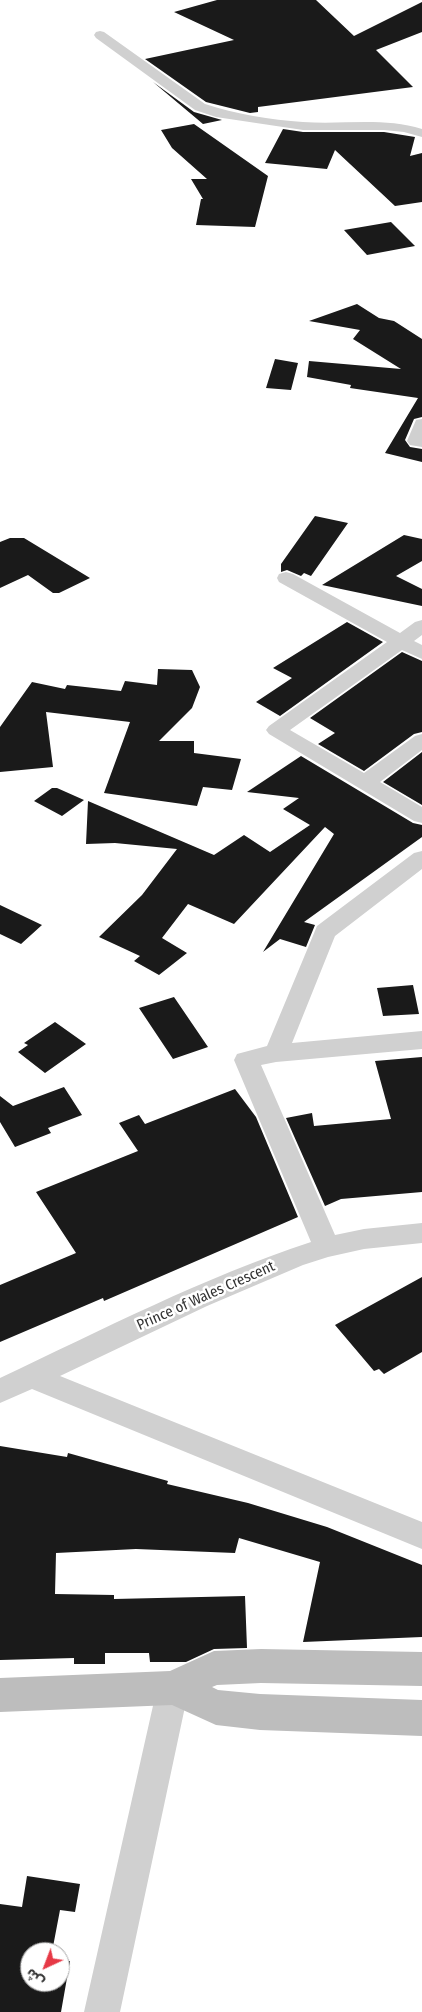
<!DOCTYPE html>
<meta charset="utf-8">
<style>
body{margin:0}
#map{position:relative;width:422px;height:2012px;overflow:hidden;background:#fff;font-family:"Fira Sans Condensed","Noto Sans Arabic",sans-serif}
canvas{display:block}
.north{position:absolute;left:20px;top:1942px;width:50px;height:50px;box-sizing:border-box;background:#fff;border:1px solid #adadad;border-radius:50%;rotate:223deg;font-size:14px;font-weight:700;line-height:20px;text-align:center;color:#333}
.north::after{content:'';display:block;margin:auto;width:18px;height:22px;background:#e63946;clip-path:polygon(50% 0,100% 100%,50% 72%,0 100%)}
</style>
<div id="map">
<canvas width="422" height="2012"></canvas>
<div class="north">ش</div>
</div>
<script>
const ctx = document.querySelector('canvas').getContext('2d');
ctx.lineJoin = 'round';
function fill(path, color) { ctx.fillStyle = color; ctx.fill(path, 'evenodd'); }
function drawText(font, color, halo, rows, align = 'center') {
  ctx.font = font + ' "Fira Sans Condensed",sans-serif'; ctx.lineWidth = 5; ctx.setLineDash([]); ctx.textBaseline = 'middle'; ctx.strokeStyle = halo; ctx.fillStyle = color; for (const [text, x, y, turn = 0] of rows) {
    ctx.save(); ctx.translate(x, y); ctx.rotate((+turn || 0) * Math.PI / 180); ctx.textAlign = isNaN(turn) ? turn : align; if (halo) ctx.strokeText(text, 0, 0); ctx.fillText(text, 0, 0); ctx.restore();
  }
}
const building = new Path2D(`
 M217,0H316L354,36L422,2V32L376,50L413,87L258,107V112L250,113L206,102L145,59L234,40L174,12Z
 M153,82L194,112L222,120L203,124Z
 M194,124L268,176L255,227L196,225L201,199H203L191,179H207L172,148L161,130Z
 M283,129L303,132H384L415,137L410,156L422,153V202L395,206L335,150L327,169L265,163Z
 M391,222L415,246L367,255L344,230Z
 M357,304L379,318L394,321L422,339V417L414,419L405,440L410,447L422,449V462L385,453L418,398L350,388L351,385L307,377L309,361L401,369L353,339L360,330L309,321Z
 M275,359L298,363L291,390L266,388Z
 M315,516L348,523L311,576L304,573L301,576L287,570L281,572V564Z
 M404,535L422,539V561L396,576L422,589V606L322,585Z
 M10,538H24L90,578L59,593H53L28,575L0,588V542Z
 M347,622L383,642L280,716L256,702L292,678L273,668Z
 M402,652L422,661V732L414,734L364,771L318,744L335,733L310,718Z
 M158,669L192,670L200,687L192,708L159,741H194V753L241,759L232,790L203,787L197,806L104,793L130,722L46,712L53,767L0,772V727L32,682L65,689L67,685L121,691L125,681L157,685Z
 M422,752V805L383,782Z
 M301,756L413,823L422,825V837L304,922L315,925L306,947L280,939L263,952L334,834L325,827L234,924L188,904L162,938L187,953L159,975L134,961L140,956L99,937L142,895L177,849L115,843L86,844L88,801L214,855L244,835L270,852L310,825L283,809L299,798L247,792Z
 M52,788H57L84,800L62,816L34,801Z
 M0,905L42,925L21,944L0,934Z
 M413,985L419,1014L383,1016L377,988Z
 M174,997L208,1047L173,1059L139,1008Z
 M55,1022L86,1044L45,1073L18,1052L28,1045L24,1043Z
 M422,1057V1192L341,1199L325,1206L286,1118L312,1113L314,1126L391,1119L375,1061Z
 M64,1087L82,1115L48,1128L51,1133L15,1147L0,1122V1096L13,1106Z
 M235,1089L256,1117L298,1217L104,1301L103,1298L0,1342V1285L76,1253L36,1192L138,1151L119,1123L139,1115L145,1124Z
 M422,1277V1352L384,1374L379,1369L374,1371L335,1325Z
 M0,1446L67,1457L68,1453L168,1481L167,1484L248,1503L327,1527L422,1565V1637L303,1642L320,1562L239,1538L235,1553L136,1549L56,1553L55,1594L114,1595V1599L245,1596L247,1648L214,1649L186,1662H150L149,1653H105V1664H74V1658L0,1660Z
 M27,1876L80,1884L75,1912L60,1910L52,1952H30V1982H60V1960L70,1961L61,2012H0V1904L22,1907Z`);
const street = new Path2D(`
 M100,31L104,32L205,104C235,114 271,120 303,122C343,125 383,117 422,129V137L404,132L384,130H303L216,117L195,110L96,38L94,35L96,32Z
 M422,419V447L410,445L407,441L416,420Z
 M286,572L293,574L400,633L415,622L422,620V635L414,641L422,645V659L402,650L290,730L364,773L415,736L422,734V750L380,782L422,807V823L414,821L269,734L266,730L269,726L387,642L279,582L277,578L279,574Z
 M422,851V869L335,936L292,1043L422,1031V1049L276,1062L261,1065L335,1235L364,1229L422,1223V1243L364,1249L328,1257L303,1265L207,1306L60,1376L422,1522V1549L32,1389L0,1403V1378C102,1330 204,1277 311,1242L234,1060L237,1054L267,1046L317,926L414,853Z
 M173,1673L184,1677L189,1688L120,2012H84L157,1688L162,1677Z`);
const secondary = new Path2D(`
 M261,1649L422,1652V1686L261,1683L217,1685L212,1687L218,1690L260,1694L422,1700V1736L260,1730L216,1725L172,1705L0,1712V1678L170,1671L214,1651Z`);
const streetNames = [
 ["Prince of Wales Crescent",206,1296,-24]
];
fill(building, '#1a1a1a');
fill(street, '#d0d0d0');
fill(secondary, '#bdbdbd');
drawText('15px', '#333', '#fff', streetNames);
</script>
